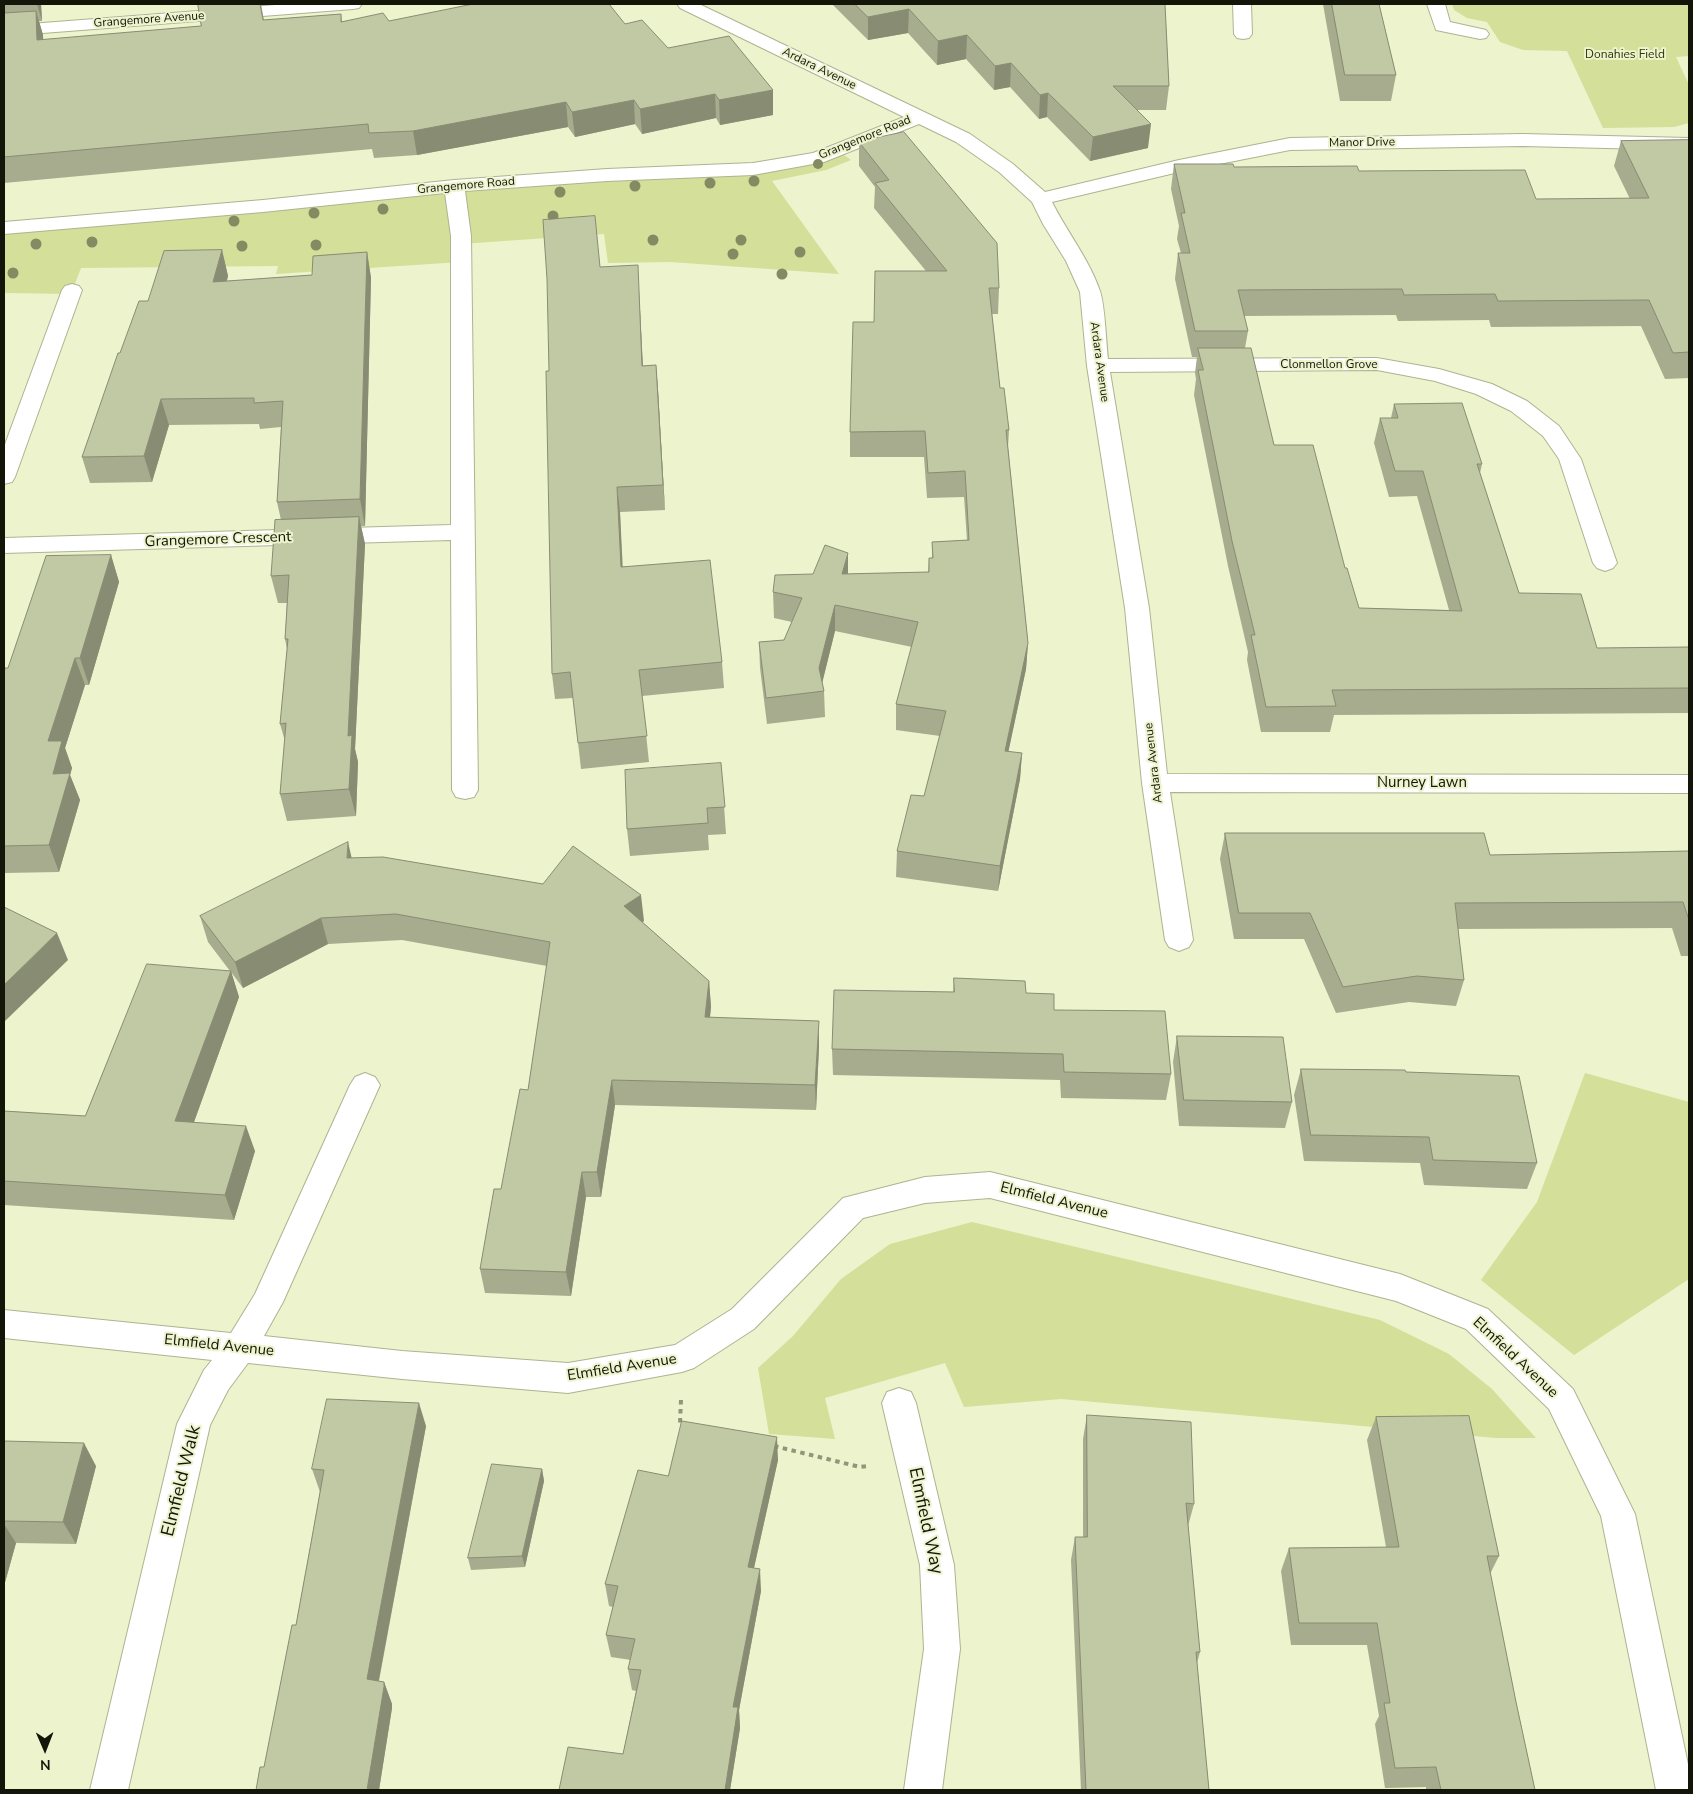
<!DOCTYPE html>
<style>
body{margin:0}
#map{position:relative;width:1693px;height:1794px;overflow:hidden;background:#ecf3cd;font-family:"Nunito Sans",sans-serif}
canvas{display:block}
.frame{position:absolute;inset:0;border:5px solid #131508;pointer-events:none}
.north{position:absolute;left:20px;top:1724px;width:50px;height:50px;-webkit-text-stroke:4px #ecf3cd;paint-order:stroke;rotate:179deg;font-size:14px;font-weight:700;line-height:20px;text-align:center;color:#131508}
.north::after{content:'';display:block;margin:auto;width:18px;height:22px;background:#131508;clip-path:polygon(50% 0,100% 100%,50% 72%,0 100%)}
</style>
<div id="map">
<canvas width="1693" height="1794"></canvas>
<div class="frame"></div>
<div class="north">N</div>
</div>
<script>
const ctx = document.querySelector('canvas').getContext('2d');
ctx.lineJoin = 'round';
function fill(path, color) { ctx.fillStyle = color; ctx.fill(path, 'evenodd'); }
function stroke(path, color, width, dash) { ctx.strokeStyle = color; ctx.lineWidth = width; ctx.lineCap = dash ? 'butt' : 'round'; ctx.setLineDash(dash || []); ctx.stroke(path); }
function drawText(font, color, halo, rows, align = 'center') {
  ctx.font = font + ' "Nunito Sans",sans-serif'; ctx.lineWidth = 4; ctx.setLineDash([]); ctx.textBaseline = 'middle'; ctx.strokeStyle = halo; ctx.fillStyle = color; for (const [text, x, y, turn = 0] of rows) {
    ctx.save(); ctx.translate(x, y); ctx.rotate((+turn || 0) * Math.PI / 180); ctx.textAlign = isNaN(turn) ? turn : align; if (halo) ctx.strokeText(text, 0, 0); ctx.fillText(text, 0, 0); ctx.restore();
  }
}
const green = new Path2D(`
 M1452,4H1689V56L1676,57L1689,85V123L1674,127L1603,128L1567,51L1523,50L1500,42L1487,22L1467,18L1454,10Z
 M837,150L851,160L826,170L772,181L839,274L671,262L608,263L604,234L461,244V262L276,274L278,266L81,268L71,294L4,293V229L263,206L753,169Z
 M1585,1073L1689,1102V1279L1574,1355L1481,1280L1537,1202Z
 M972,1222L1380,1320L1449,1354L1492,1389L1536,1438H1496L1061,1399L964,1407L945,1363L825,1398L835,1439L769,1434L758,1368L793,1336L841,1279L890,1244Z`);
const path = new Path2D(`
 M681,1400L680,1423L685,1425
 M774,1446L860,1467L868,1466`);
const street = new Path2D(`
 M288,4H362L359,8L353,9L4,36V26Z
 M677,4H699L970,134L1013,164L1045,192L1179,160L1290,138L1523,134L1689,138V150L1523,146L1290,150L1179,172L1052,202C1067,232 1089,259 1100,291C1105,306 1106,341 1108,359L1377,358L1439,369L1492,384L1527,401L1559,426L1581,459L1617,563L1613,568L1605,571L1597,568L1593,563L1559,459L1543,436L1511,411L1476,394L1435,381L1377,370L1110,372L1149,608L1167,774L1689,775V793L1170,792L1193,940L1189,947L1179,951L1169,947L1165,940L1142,783L1125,608L1087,366L1080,292L1066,261L1043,224L1032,202L999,172L956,142L919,124L824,162L753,175L607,181L465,191L471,236L478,790L474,797L465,799L456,797L452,790L451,540L4,553V538L451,525V236L445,193L263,212L4,234V222L263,200L454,180L607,169L753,163L813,153L904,117L680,8Z
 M1233,4H1251L1252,34L1249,38L1243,39L1237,38L1234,34Z
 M1427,4H1445L1450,22L1486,30L1489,34L1486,38L1480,39L1436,30Z
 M72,284L79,286L82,290L15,477L12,482L4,484V447L62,290L65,286Z
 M365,1073L375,1077L380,1085L283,1302L264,1336L402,1351L568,1363L675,1345L732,1309L843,1198L925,1177L990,1172L1400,1274L1488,1309L1573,1389L1635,1514L1689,1769V1790H1656L1601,1516L1549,1409L1466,1329L1396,1301L990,1198L925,1203L863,1218L754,1329L694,1368L682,1372L568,1393L402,1379L248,1363L228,1390L210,1425L128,1790H90L177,1424L204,1370L212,1360L4,1338V1310L231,1333L255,1294L350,1085L355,1077Z
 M899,1388L911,1392L916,1403L954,1565L960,1649L942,1790H904L924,1649L920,1565L882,1403L887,1392Z`);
const trees = [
 [818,164,5],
 [754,181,5.5],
 [710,183,5.5],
 [635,186,5.5],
 [560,192,5.5],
 [383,209,5.5],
 [314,213,5.5],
 [553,216,5.5],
 [234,221,5.5],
 [653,240,5.5],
 [741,240,5.5],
 [92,242,5.5],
 [36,244,5.5],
 [316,245,5.5],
 [242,246,5.5],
 [800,252,5.5],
 [733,254,5.5],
 [13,273,5.5],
 [782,274,5.5]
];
const wall = new Path2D(`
 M4,4H41L42,21H39L43,35V40L201,26L198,4H261L264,20L341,14L342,21L625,24L668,48L773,90V115L720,125L716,118L642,134L635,124L575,137L568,127L417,155L374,158L372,149L4,183Z
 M832,4H1165L1169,86L1166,110H1137L1148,148L1090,161L1047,117L1039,119L1010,87L994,90L966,59L937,65L908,33L868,40Z
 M1323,4H1379L1396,75L1391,101H1340Z
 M1689,140V378L1665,379L1641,326L1491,327L1489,320L1398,321L1396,315L1244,316L1248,331L1245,348L1274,445L1345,568L1359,608L1449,610L1417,496L1389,497L1374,443L1380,418H1391L1394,404L1482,464L1480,473L1519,593L1597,648L1689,647V713L1334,715L1330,732H1261L1247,660L1248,652L1228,566L1194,395L1196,379L1195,373L1197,357H1192L1175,279L1178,253H1181L1177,239L1179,226L1171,189L1174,164L1234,167L1359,171L1536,199H1630L1614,166L1621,141Z
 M859,142L999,288L998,314H992L1000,388L1009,430L1008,447L1028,643L1026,669L1008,752L1022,753L1020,779L998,891L896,877L897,851L924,796L940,736L896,730V704L912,647L835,631L822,682L824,691L825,717L767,724L760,668L759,642L784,640L792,622L774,618L773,592L848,574L928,572L929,558H932V542L967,540L964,497L927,498L924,457H850V432L874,322L926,271L874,208L875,187L859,166Z
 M222,250L228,276L227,281L312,275L367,252L371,278L365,526H361L365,544L355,749L358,762L356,816L287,821L280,794L285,741L280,724L287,649L285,639L287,603H278L271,576L281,520L277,502L281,427L260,429L259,424L169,425L152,482L90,483L82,457L120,353L148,301Z
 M600,267L639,290L643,366L656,365L658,390L665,510L620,512L622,567L722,662L724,688L642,696L649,762L581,769L573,698L555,699L552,674L549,371Z
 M111,555L119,582L89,685H85L65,748L72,768L70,775L80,800L59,872L4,873V672Z
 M721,763L726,834L708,835L709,850L630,856L627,829Z
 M1225,833L1490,855L1689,851V956H1681L1672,928L1458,929L1464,980L1456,1006L1409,1002L1336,1013L1304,939H1234L1220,859Z
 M352,858L644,921L642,922L709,981L711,1007L710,1017L819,1047L816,1110L615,1105L601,1197H586L571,1296L485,1293L480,1269L528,1090L547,966L402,940L328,944L243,988L231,972L239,997L194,1122L255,1151L234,1220L4,1205V1111L85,1116L230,971L208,942L200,916Z
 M954,978L1026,993L1054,1010L1171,1074L1166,1100L1061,1098L1060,1080L833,1075L832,1049L953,992Z
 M1177,1036L1292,1102L1285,1128L1179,1126L1173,1062Z
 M1301,1069L1406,1072L1537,1163L1527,1189L1424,1185L1420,1163L1304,1161L1294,1095Z
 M1087,1415L1194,1504L1188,1526L1200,1652L1197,1663L1209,1790H1081L1071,1560L1075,1537H1083V1439Z
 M1376,1417L1499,1556L1490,1574L1516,1702L1535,1790H1426V1787L1385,1788L1375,1724L1379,1716L1367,1645H1291L1281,1571L1289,1548L1386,1547L1367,1440Z
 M426,1426L379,1681L384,1682L392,1704V1708L379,1790L264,1767L296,1625L320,1492L312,1469Z
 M4,1441L96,1466L76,1544L16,1543L4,1586Z
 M778,1460L754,1568L761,1591L739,1710L740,1728L730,1790H559L623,1754L636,1691L632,1690L628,1669L631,1660L611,1657L606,1635L613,1607L609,1606L605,1584L668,1476Z
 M542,1469L544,1481L525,1567L471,1570L468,1558Z`);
const shadedWall = new Path2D(`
 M37,4H41L42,21Z
 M909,9L908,33L868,40V17Z
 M36,11L43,35L44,65L37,40Z
 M967,35L966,59L937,65L938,41Z
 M1011,63L1010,87L994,90L995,66Z
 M773,90V115L720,125L719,100Z
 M1048,93L1047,117L1039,119L1040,95Z
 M715,94L716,118L642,134L640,109Z
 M634,100L635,124L575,137L572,112Z
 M566,102L568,127L417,155L413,131Z
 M1151,124L1148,148L1090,161L1093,137Z
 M222,250L228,276L219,307L213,282Z
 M367,252L371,278L365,526L360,499Z
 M638,265L639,290L644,391L642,366Z
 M656,365L658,390L665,510L663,485Z
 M161,399L169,425L152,482L144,456Z
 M617,487L620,512L624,593L621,567Z
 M359,517L365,544L355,749L358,762L356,816L349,789L348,736Z
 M848,553V578L842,574Z
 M111,555L119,582L89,685L80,658Z
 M835,605V631L820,692L819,668Z
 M1028,643L1026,669L1003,777L1005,751Z
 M75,658L85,685L65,748L72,768L70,775L80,800L59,872L49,845L53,774L48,741Z
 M1022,753L1020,779L998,891L1000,866Z
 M348,842L354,868L347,858Z
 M641,895L644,921L627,932L624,906Z
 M321,918L328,944L243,988L235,962Z
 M57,933L68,960L4,1022V985Z
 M231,971L239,997L185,1147L175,1121Z
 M709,981L711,1007L707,1043L705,1017Z
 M819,1021V1047L816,1110L815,1085Z
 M612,1080L615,1105L601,1197L597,1172Z
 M246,1126L255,1151L234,1220L225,1195Z
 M582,1172L586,1197L571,1296L566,1272Z
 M419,1403L426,1426L375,1700L367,1679Z
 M777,1437L778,1460L749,1590L748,1567Z
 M84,1443L96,1466L76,1544L63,1522Z
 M542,1469L544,1481L525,1567L522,1556Z
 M4,1524L16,1543L4,1586Z
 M760,1569L761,1591L739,1710L740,1728L730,1790H725L733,1707Z
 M384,1682L392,1704V1708L379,1790H367Z`);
const building = new Path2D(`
 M198,4H260L263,20L341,14V22L383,13L389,21L473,4H609L625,24L642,20L668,48L729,36L773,90L719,100L715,94L640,109L634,100L572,112L566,102L413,131L369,133L368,124L4,157V13L36,11L37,40L201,26Z
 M855,4H1165L1169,86H1113L1151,124L1093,137L1048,93L1040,95L1011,63L995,66L967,35L938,41L909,9L868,17Z
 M1332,4H1379L1396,75H1345Z
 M904,132L997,243L999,288H989L1000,388H1004L1009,430H1006L1028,643L1005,751L1022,753L1000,866L897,851L911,795L924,796L946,711L896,704L918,622L835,605L819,668L824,691L766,698L759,642L784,640L802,598L773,592L775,575L813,574L825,545L848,553L842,574L929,572V558H933L932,542L969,540L965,471L928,473L925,431L850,432L853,322H874L875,271H947L875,183L889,180L859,142Z
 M1689,140V352L1673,353L1649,300L1498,301L1495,294L1404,295L1402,289L1238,290L1248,331H1195L1178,253H1190L1181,213H1185L1174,164H1233L1234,167L1357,166L1359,171L1525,170L1536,199L1649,198L1621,141Z
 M595,216L600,267L638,265L642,366L656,365L663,485L617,487L621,567L710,560L722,662L639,670L647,736L578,743L570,672L552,674L546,371H549L547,279L543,220Z
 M222,250L213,282L312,275L313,256L367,252L360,499L277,502L283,401L254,403V398L161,399L144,456L82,457L118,353H120L139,301H148L164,251Z
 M1198,348H1251L1274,445H1313L1345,568H1347L1359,608L1462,611L1423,471H1395L1380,418H1398L1394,404L1462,403L1482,464H1477L1519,593L1581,594L1597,648L1689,647V688L1332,690L1336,706L1266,707L1251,635H1255L1232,541L1198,370H1203Z
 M359,517L348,736L352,735L349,789L280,794L286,723L280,724L288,639H285L289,575L271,576L275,520Z
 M111,555L80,658H75L48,741H62L53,774L70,773L49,845L4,846V672L5,668H8L46,556Z
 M721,763L725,807L707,808L708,823L627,829L625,770Z
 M1225,833H1484L1490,855L1689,851V920L1683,902L1455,903L1464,980L1417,976L1343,987L1310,913H1239Z
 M348,842L347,858L383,857L543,884L573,846L641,895L624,906L709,981L705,1017L819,1021L815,1085L612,1080L597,1172H582L566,1272L480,1269L494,1189H501L520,1089L528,1090L550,942L396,914L321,918L235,962L200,916Z
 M4,907L57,933L4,985Z
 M147,964L231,971L175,1121L246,1126L225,1195L4,1181V1111L85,1116Z
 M954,978L1025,981L1026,993L1054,994V1010L1165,1011L1171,1074L1064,1072L1063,1054L832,1049L834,990L954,992Z
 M1177,1036L1283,1037L1292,1102L1184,1100Z
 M1301,1069L1405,1070L1406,1072L1519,1076L1537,1163L1433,1160L1429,1137L1311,1135Z
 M327,1399L419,1403L367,1679L384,1682V1687L367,1790H256L260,1767H264L292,1625H296L311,1543L324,1470L312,1469Z
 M1087,1415L1191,1422L1194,1504L1186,1503L1200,1652H1196L1209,1790H1086L1075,1537H1087Z
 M1469,1416L1499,1556H1487L1516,1702L1535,1790H1441L1436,1767L1395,1768L1384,1703H1390L1377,1623H1299L1289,1548L1399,1547L1376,1417Z
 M682,1421L777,1437L748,1567L760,1569L733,1707H738L725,1790H559L568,1747L623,1754L641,1670L628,1669L635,1639L606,1635L618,1586L605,1584L638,1470L668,1476Z
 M4,1441L84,1443L63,1522L4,1521Z
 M492,1464L542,1469L522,1556L468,1558Z`);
const farStreetnames = [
 ["Grangemore Avenue",149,20,-4],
 ["Ardara Avenue",819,69,26],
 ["Grangemore Road",865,138,-22],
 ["Manor Drive",1362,143,-1],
 ["Grangemore Road",466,186,-5],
 ["Ardara Avenue",1099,362,82],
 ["Clonmellon Grove",1329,365],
 ["Ardara Avenue",1154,763,-97]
];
const farParknames = [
 ["Donahies Field",1625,55]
];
const streetNames = [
 ["Grangemore Crescent",218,540,-2],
 ["Nurney Lawn",1422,783],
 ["Elmfield Avenue",1054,1201,14],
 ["Elmfield Avenue",219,1346,6],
 ["Elmfield Avenue",1515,1358,43],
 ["Elmfield Avenue",622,1368,-9]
];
const nearStreetnames = [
 ["Elmfield Walk",182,1481,-76],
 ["Elmfield Way",925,1521,78]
];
fill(green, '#d4df9a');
stroke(street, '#adb490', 2);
stroke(path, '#91967b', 4, [4.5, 4.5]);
fill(street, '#fff');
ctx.fillStyle = '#848a61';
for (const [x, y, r] of trees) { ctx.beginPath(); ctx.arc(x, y, r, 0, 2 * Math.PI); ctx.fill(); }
fill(wall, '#a6ac8d');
fill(shadedWall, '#878c73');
fill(building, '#c1c8a4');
stroke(building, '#878c73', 1);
drawText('12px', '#131508', '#ecf3cd', farStreetnames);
drawText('12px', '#2f3409', '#ecf3cd', farParknames);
drawText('15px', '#131508', '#ecf3cd', streetNames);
drawText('18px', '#131508', '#ecf3cd', nearStreetnames);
</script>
